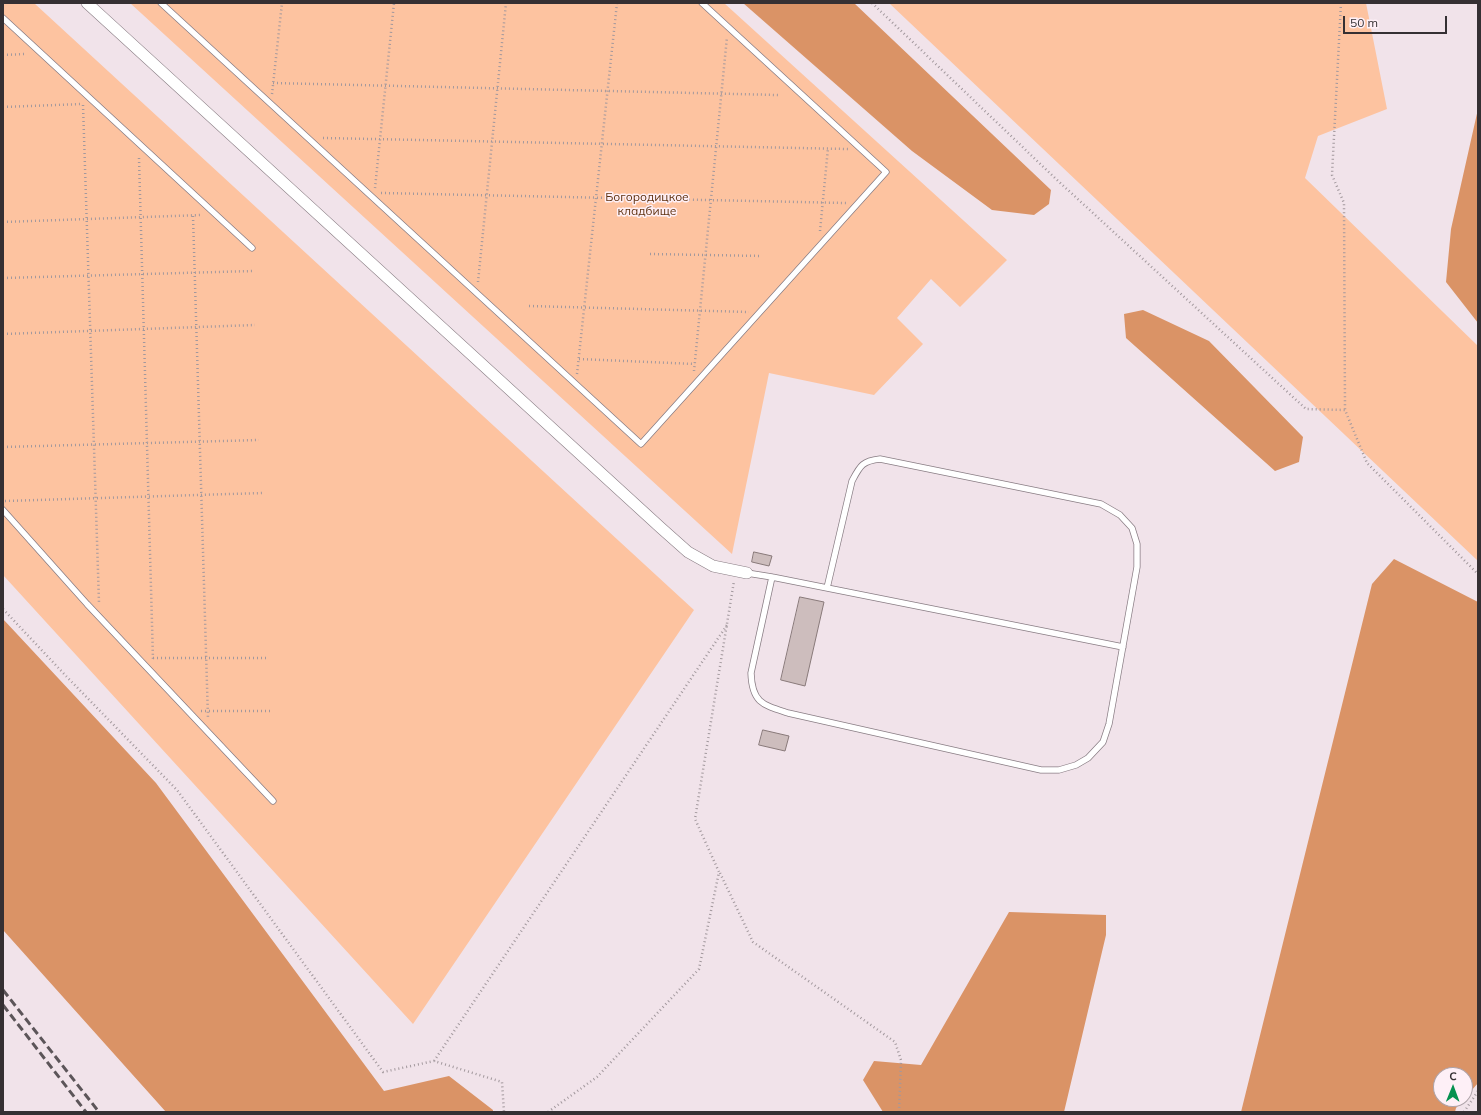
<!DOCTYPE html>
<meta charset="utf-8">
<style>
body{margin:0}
#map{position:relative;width:1481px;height:1115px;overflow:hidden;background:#f1e3ea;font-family:Mulish,sans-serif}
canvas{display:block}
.frame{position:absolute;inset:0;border:4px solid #353033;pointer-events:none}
.north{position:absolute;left:1433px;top:1067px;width:40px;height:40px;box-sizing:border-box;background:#fef0f7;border:1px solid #aea3a9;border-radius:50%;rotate:1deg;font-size:11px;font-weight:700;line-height:16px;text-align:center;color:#353033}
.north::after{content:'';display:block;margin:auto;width:14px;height:18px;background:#069150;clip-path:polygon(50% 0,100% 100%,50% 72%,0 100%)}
.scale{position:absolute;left:1343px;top:16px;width:104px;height:18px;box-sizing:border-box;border:2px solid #353033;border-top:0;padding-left:5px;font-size:12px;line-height:14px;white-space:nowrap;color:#353033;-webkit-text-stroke:3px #fef0f7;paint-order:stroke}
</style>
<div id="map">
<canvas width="1481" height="1115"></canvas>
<div class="frame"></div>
<div class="north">С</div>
<div class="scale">50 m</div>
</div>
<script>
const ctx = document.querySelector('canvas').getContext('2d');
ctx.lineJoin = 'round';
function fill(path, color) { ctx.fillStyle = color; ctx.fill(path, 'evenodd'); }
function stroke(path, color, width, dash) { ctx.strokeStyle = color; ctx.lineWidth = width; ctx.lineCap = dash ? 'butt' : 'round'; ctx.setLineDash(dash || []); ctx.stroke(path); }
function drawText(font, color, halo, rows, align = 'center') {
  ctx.font = font + ' Mulish,sans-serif'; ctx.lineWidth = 3; ctx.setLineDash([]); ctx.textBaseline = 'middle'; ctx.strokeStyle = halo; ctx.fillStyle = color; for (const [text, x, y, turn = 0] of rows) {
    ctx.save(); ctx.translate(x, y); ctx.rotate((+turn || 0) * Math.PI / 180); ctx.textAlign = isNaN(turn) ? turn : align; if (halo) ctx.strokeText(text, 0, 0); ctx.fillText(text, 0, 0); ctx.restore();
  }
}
const green = new Path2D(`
 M3,3H34L694,610L413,1024L3,575Z
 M130,3H724L1007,260L960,307L931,279L897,318L923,344L874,395L769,373L732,554Z
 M889,3H1366L1387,109L1318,136L1305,178L1478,346V561Z`);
const forest = new Path2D(`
 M743,3H854L1051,190L1049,204L1034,215L992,210L912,151Z
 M1478,109V323L1446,282L1451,229Z
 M1143,310L1209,341L1303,437L1299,462L1275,471L1126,338L1124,314Z
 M1394,559L1478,602V1083L1465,1098V1075H1441V1099H1464L1456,1108L1455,1112H1241L1372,584Z
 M3,619L156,783L384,1091L449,1076L493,1110V1112H166L3,930Z
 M1009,912L1106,915V935L1064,1112H883L863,1080L874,1061L921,1065Z`);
const building = new Path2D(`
 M754,552L772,556L769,566L752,562Z
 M800,597L824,602L805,686L781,680Z
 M763,730L789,736L785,751L759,745Z`);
const path = new Path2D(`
 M872,3L1056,179L1306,409L1345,410L1367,463L1478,574
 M1341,3L1332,175L1344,203L1345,410
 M3,55L25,54
 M273,83L778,95
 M272,94L282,3
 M83,105L99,603
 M3,107L82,104
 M323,138L848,149
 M139,158L153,660
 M375,188L394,3
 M381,193L846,203
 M193,216L208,719
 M3,222L202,215
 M820,231L828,148
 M650,254L762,256
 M3,278L253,271
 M478,282L506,3
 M529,306L749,312
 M3,334L255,325
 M579,359L695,364
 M694,371L727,37
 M577,374L617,3
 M3,447L259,440
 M5,501L262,493
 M3,609L66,676L177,790L383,1072L434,1061L502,1082L504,1112
 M153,658H268
 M201,711H270
 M720,873L753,942L895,1042L901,1060L899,1112
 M434,1061L727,625
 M548,1112L597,1077L699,969L719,872L695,819L734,581
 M1464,1112L1478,1091`);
const lane = new Path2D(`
 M161,3L641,444L886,172L702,3
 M3,18L252,248
 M3,510L87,604L273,801
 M747,573L772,577L1123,647
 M772,577L751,673C752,703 763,705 788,713L1041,770H1059L1076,765L1088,758L1103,742L1109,724L1137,567V544L1132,528L1120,515L1101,504L880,459C862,461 860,466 852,481L827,588`);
const street = new Path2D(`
 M87,3L661,528L688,552L713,566L747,573`);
const rail = new Path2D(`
 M3,990L99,1112
 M3,1005L86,1112`);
const parkNames = [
 ["Богородицкое",647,197],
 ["кладбище",647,211]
];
fill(green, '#fdc3a0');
fill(forest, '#da9366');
fill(building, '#cdbdbd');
stroke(building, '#887979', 1);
stroke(lane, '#897d84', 7);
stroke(street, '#897d84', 12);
stroke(path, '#a2989d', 2.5, [1, 3]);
stroke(lane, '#fff', 5.5);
stroke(street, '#fff', 11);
stroke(rail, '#5c5559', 3, [8, 4]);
drawText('12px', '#5f310f', '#fef0f7', parkNames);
</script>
